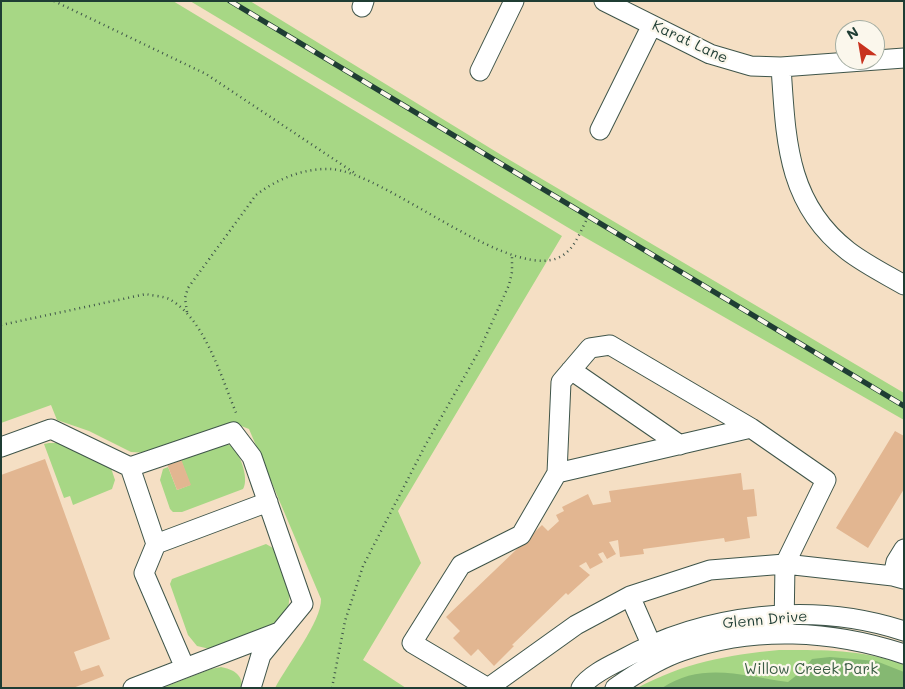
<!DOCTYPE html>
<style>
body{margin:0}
#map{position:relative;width:905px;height:689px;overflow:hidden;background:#f5dfc4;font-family:Mali,sans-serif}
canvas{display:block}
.frame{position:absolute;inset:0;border:2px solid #1f3d34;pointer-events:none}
.north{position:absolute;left:835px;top:20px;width:50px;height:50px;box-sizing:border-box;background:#fbf7ec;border:1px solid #a3ada2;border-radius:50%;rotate:328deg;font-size:14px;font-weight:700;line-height:20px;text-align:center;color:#1f3d34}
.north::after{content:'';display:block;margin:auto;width:18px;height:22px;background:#c8321e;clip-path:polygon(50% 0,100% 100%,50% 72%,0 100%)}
</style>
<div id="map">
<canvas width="905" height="689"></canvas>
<div class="frame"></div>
<div class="north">N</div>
</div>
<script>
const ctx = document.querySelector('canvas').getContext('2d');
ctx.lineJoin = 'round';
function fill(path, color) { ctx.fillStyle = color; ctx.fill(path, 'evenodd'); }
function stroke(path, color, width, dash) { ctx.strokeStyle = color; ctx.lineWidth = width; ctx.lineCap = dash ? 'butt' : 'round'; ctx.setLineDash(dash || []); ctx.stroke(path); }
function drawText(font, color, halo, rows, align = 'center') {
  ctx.font = font + ' Mali,sans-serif'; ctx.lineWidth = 4.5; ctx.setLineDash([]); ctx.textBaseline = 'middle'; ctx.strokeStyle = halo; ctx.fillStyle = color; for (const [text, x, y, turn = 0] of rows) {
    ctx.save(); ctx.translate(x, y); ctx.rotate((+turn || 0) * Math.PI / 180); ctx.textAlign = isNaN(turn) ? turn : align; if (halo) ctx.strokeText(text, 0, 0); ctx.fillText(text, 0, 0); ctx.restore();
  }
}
const green = new Path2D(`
 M1,1H173L562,236L398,511L421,563L363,660L406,688H275C287,665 322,621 321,599L249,429L236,424L148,453L131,452L89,431L57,420L51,405L1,423Z
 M190,1H250L503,156L904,393V420L572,230Z
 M49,443H59L111,468L115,480L112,489L73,505L70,496L64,498L44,444Z
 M227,444C239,447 250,479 243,489L182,512H173L170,509L160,480L163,469L168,467L177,490L190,485L181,460Z
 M266,544L273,548L290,593L288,610L279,622L210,649L197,646L188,635L170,584L172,579Z
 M779,650C821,650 864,649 904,665V688H637C684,663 726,655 779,650Z
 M221,667C232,669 243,674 242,688H162L211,669Z`);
const forest = new Path2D(`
 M830,657L876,661L904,672V688H662C702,661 744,676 788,682L802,671L812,659Z`);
const building = new Path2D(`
 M895,431L904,436V489L868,548L836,528Z
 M45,459L110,639L74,652L81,671L99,665L104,676L73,688H1V475Z
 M181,459L191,485L177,490L167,464Z
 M741,473L743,490L754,489L757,516L747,517L750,538L725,542L724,538L643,549L644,554L620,557L618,540L609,542L616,554L607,559L603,552L598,554L603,562L590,569L586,562L579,566L590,575L568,595L566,593L512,645L514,646L494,666L478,649L471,656L453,638L460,631L446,617L542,525L548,531L559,521L556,515L564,511L562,507L588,494L593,505L611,502L609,491Z`);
const path = new Path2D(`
 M54,1L206,74L356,174
 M187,312L185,298L188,288L256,195C277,179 304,168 330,169C386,171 520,292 566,253C576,245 582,228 588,217
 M1,325L146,294C153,296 163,296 169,299C205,318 222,380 237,415
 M332,688L345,621L363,566L426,444L479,351L509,285L512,272V255`);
const minor = new Path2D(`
 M604,1L710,54L751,66L781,67L904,58
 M362,7L364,1
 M781,67C786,138 786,203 848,251C865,264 885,274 904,285
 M480,71L514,1
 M600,130L652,25
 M571,370L680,445
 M1,447L51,429L130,467L233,432L252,457L303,604L261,655L251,688
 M130,467L156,544L268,502
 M557,473L751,428L610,345L590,348L561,382L557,473L521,535L461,565L412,643L488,688L576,625L630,596
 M156,544L144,573L185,668L279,632
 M904,549L896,562L893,576L904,579
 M784,629L785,564L893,576
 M651,644L630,596L710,570L785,564L826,480L751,428
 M133,688L185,668
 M581,688C588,676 609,666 621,660C705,613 813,601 904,631
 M615,688C635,674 658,659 682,651C754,626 832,630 904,654`);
const rail = new Path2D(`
 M230,1L904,406`);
const streetNames = [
 ["Karat Lane",690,42,25],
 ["Glenn Drive",765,620,-5]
];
const parkNames = [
 ["Willow Creek Park",811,669]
];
fill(green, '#a7d785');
fill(forest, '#85b872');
fill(building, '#e2b691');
stroke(minor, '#3f554a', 21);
stroke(path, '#3f554a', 2.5, [1, 4]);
stroke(minor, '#fff', 19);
stroke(rail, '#1f3d34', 5.5);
stroke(rail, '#fbf7ec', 4, [11]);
drawText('15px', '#1f3d34', '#fbf7ec', streetNames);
drawText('15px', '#3a5c44', '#fbf7ec', parkNames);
</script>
